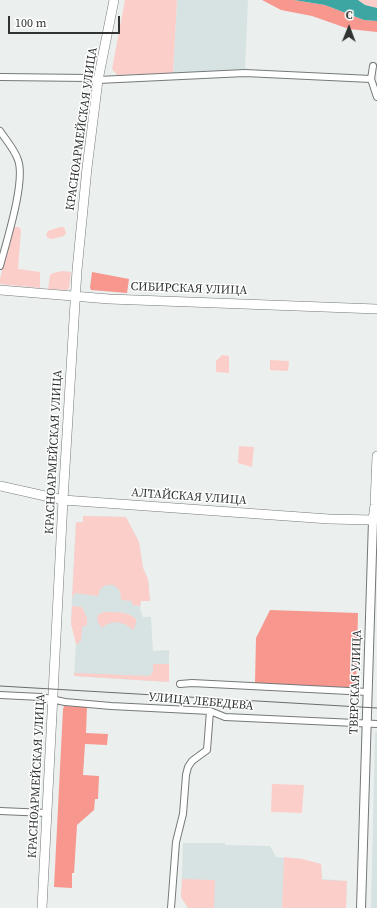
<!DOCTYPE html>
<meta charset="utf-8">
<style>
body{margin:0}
#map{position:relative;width:377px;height:908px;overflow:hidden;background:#ebf0ef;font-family:"Source Serif 4",serif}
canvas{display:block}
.north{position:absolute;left:329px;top:8px;width:40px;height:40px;-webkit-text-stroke:3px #fff;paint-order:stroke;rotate:1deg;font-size:11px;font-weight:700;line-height:16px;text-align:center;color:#313333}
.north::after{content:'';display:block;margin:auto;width:14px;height:18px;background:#313333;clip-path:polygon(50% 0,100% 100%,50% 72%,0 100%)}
.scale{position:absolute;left:8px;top:16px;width:112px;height:18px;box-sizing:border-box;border:2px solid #313333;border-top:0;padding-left:5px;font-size:12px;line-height:14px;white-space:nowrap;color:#313333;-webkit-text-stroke:3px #fff;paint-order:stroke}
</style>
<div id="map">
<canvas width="377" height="908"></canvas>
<div class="north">С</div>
<div class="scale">100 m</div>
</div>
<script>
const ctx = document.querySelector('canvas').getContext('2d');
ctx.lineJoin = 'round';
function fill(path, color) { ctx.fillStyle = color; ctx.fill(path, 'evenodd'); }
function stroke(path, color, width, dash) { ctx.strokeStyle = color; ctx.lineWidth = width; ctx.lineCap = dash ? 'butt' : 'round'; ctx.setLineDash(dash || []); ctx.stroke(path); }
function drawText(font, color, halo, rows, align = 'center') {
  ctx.font = font + ' "Source Serif 4",serif'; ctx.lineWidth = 3; ctx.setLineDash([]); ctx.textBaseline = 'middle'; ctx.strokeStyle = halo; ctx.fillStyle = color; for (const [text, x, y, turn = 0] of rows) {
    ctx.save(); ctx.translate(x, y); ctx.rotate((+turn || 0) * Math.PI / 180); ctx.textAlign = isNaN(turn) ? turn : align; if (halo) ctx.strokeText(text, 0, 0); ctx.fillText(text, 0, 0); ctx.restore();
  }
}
const built = new Path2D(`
 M177,0H248L245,70L173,73Z
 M83,516L126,517L139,542L143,568L148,579L150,601H141L140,609L143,617H151L153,651L169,650V682L74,676L76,641L71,624L72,598L76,522H83Z
 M375,732H377V908H371Z
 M183,843H225V845L270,846L276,857L302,859L321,864L322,879L347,881L346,908H188L181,897Z`);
const green = new Path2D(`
 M125,0H177L173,73L117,75L112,69Z
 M358,0H377V8L365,5Z
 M15,227H19L21,230L18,269L40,272V288L0,284V279L13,228Z
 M60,227H64L66,233L64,236L52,239L48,238L46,235L48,231Z
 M63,271L71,272L69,289L65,290L48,289L50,275L53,273Z
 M222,355L229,356V373L216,372V361Z
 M270,360L289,361L288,371L270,370Z
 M239,446L254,447L252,467L238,463Z
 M83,516L126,517L139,542L143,568L148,579L150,601H141L140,606L132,605V601L121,600C122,586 110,580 100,589L98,596L75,593L72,598L76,522H83Z
 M72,606L82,607L87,618V625L82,627L81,641H79V644H76L71,624Z
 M104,612C113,612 129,611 136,619V623L133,630C124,621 111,619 102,628C99,624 96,620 98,615Z
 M153,664H169V682L74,676V673L149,676C154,673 153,670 153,664Z
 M272,784L304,785L302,813L271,812Z
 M284,857L302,859L321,864L322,880L347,881L346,908H282Z
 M182,879L215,880L214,908H188L181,897Z`);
const forest = new Path2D(`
 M262,0H294L325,5L364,20L377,21V32L349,29L312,16L281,10Z
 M92,272L129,279L127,293L91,290L90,288Z
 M270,610L358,613L356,689L255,683L256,638Z
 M64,706L87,707L86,733L108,734L107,745L85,744L83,775L99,776L98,799H95L94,810L77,825L74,873H72V888L54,887L63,709Z`);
const water = new Path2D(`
 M294,0H358L365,5L377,8V21L364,20L325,5Z`);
const minor = new Path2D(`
 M373,66L371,79L377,97
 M0,77L89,78L98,80L245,73L371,79
 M0,131C6,140 15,150 18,160C26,181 6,243 0,266
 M180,684L192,683L368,692
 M0,695L41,697L65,702L111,706L210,711L225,717L377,724
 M0,811L47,813
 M171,908L176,842L183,814L186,775L188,767L192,761L207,750L210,711`);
const tertiary = new Path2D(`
 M361,908L373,520`);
const secondary = new Path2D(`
 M0,290L109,299L377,309
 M0,486L63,500L329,519L373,520L375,505L377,456
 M42,908L63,500L77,270L87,168L98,80L114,0`);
const tram = new Path2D(`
 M0,686L377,708`);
const streetNames = [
 ["КРАСНОАРМЕЙСКАЯ УЛИЦА",82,129,-82],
 ["СИБИРСКАЯ УЛИЦА",189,289,2],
 ["КРАСНОАРМЕЙСКАЯ УЛИЦА",54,452,-87],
 ["АЛТАЙСКАЯ УЛИЦА",189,497,4],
 ["ТВЕРСКАЯ УЛИЦА",356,682,-88],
 ["УЛИЦА ЛЕБЕДЕВА",201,702,5],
 ["КРАСНОАРМЕЙСКАЯ УЛИЦА",37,776,-87]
];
fill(built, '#d6e3e2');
fill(green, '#fccec9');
fill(forest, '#f7978d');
fill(water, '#3da5a2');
stroke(minor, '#757979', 8);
stroke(tertiary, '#757979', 10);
stroke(secondary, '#757979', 10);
stroke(minor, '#fff', 6);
stroke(tertiary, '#fff', 8);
stroke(secondary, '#fff', 9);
stroke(tram, '#696c6b', 1);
drawText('12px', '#313333', '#fff', streetNames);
</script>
